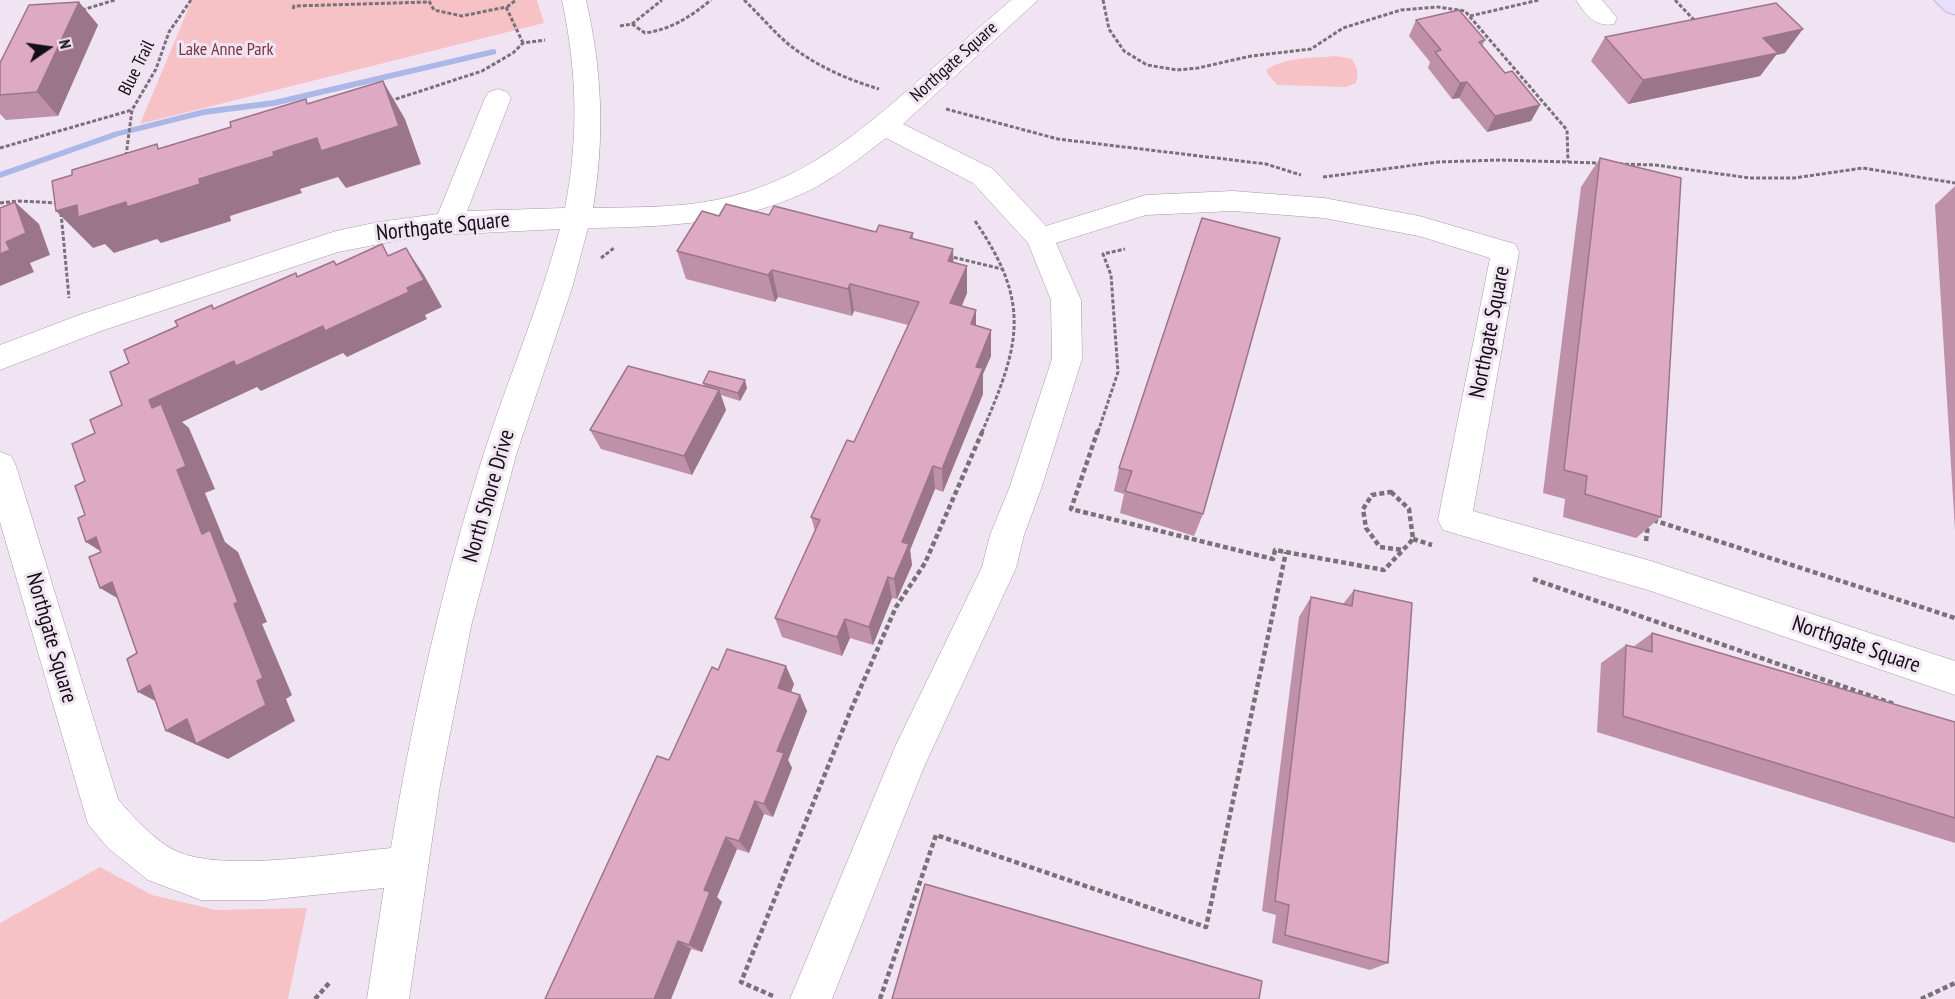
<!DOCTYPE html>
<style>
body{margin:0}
#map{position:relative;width:1955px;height:999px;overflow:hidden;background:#f1e4f2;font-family:"PT Sans Narrow",sans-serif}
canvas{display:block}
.north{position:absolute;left:18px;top:18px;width:60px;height:60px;-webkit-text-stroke:4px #f1e4f2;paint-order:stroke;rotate:77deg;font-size:16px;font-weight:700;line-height:24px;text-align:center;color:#120e13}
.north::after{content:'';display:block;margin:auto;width:21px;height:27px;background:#120e13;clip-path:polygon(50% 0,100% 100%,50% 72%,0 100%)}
</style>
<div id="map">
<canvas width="1955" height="999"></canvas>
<div class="north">N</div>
</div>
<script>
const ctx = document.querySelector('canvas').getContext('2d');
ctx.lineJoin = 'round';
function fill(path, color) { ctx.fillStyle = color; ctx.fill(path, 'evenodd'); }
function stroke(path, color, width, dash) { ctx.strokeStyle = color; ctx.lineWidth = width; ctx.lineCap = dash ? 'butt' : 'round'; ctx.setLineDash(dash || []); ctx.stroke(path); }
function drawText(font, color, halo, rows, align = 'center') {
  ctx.font = font + ' "PT Sans Narrow",sans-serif'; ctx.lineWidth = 6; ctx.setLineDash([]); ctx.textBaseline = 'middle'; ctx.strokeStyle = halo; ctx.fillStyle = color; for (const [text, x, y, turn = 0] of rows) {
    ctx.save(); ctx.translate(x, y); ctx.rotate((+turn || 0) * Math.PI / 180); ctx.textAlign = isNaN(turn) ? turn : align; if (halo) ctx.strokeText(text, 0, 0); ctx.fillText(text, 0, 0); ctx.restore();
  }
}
const green = new Path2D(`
 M192,0H537L544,23L140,124Z
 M1336,56L1352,59C1357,67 1359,73 1356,83L1346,87L1277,85L1267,73V69C1287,57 1313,58 1336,56Z
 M100,867L152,895L216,910L307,908L288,999H0V923Z`);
const stream = new Path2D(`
 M493,49L496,50V54L274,106L204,115L119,136L0,178V172L114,132L204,109L274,100Z`);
const pathFar1 = new Path2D(`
 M744,0C759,14 772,30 787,43C814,65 846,79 879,89
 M1103,0L1109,29L1124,51L1147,65L1177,70L1198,68L1251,56L1311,49L1343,28L1401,10L1438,7L1465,11L1567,130L1568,162
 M1675,0L1695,21
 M429,1L434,10L462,16L506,7L523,43
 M507,7L516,0
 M293,9L294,6L429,2
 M82,10L115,0
 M1470,16L1539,0
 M632,24L645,33C672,29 690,17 711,0
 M620,26L632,24L662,0
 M390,101L482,71L513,53L523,43L545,40
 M946,109L1058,139L1266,164L1301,175
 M0,148L132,110
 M126,156L132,110L156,69L169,32L191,0
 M1619,164L1655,165L1750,178H1794L1863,168L1955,183
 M1323,177L1438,162L1501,160L1599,163
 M0,203L18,201L59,203
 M61,213L69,298
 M975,221C1032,304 1020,344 982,432
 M948,256L1002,269
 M601,258L614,248
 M1098,432L1118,372L1111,275L1103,254L1125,249`);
const path = new Path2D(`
 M1098,430L1071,509L1273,559L1275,550L1384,570L1403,550
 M1391,492L1409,509L1413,539L1403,550L1380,547L1366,528L1363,509L1372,495Z
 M1653,520L1955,618
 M1413,539L1432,545
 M1646,541L1648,525
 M1533,579L1894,704
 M773,996L741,982L850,712L896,607L925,563L983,430
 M315,999L330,982
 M880,999L936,835L1206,927L1286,552
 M1921,999L1955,983`);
const minor = new Path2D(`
 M562,0H586C602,70 605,136 593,208C634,207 676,208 716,200C799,183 857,135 918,81C949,54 980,27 1011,0H1038L903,124L993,169L1046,226L1146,195L1233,191L1324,198L1419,216L1515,244L1519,252L1473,511L1651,561L1955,661V695L1651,591L1443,530L1438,520L1490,258L1419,236L1324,218L1233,211L1146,215L1056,243L1081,300L1082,359L1041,489L1024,535L1016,568L923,769L832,999H790L895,747L982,567L990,535L1009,489L1052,359L1051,300L1028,243L973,183L886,138C864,155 842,172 818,186C747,224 666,227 588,228L572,288L516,455L471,626L440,785L409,999H367L384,888L265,900H201L148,880L108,848L88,824L0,522V452L11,456L16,466L118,799C133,817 155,841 176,851C223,873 337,853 391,848C413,714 443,582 484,453C508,378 540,305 560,229L421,236L338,252L101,331L0,370V345L79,315L336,231L378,222L438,214L485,98L489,92L498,89L507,92L511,98L467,211L565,208C579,137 577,71 562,0Z
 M1576,0H1602L1617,18L1614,24C1596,28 1585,14 1576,0Z`);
const major = new Path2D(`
 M1934,0H1955V15L1946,12Z`);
const wall = new Path2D(`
 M79,2L98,25L58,116L6,120L0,114V63Z
 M1416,20L1485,40L1482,46L1505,73L1540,105L1531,121L1487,132L1459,98L1452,99L1428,68L1430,62L1409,36Z
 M1605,37L1785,53L1776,55L1760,76L1628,104L1591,61Z
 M1600,158L1661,517L1636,538L1563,517L1565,499L1543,493L1581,187Z
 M1955,186V530L1935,205Z
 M769,215L876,232L913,233V239L954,263L967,293L962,306L976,326L991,356L983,374V394L943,492L935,489L910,550L912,565L897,599L892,598L873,645L850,638L842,656L782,637L775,618L815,531L811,517L854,442L908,325L854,311L852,316L778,297L775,302L686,279L677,251L719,216Z
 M1202,218L1203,514L1194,536L1120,513L1124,494L1114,491L1119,468Z
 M703,383L747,388L740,401L721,395L726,410L692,475L601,449L590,430L704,386Z
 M1354,590L1388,963L1370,970L1272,943L1276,915L1262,911L1299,617L1311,597L1343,604Z
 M1652,633L1955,722V843L1597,732L1601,663L1626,645L1633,647Z
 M718,670L794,684L791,692L800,695L807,711L788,760L792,768L773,817L764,814L749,853L737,849L717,897L722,902L702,952L691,949L671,999H545L669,760Z`);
const shadedWall = new Path2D(`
 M79,2L98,25L58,116L37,92Z
 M1803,29L1785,53L1776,55L1760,76L1628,104L1643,80L1763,38Z
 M383,81L405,119L421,164L346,188L338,177L300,189L302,193L230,216L231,221L161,243L157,239L114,253L105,244L93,248L56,211L77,205L199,179L273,152Z
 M1467,82L1459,98L1452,99L1460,83Z
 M1540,105L1531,121L1487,132L1495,116Z
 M15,202L39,224L50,255L30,263L34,272L0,286V254L6,242Z
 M406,248L424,275L442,307L425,315L427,319L347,357L343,353L261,391L257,387L182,422L189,428L215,489L205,493L225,542L238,552L267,622L262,624L292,695L286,699L295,721L228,759L166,731L202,534L149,400L234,361L407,288Z
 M953,249L954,276L948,261Z
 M967,266V293L951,330L950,303Z
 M772,270L778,297L775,302L768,275Z
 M850,284L854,311L852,316L848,289Z
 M976,310V336L971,324Z
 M991,330V356L983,374V394L943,492L942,469L976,367Z
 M745,380L747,388L740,401L738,393Z
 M719,390L726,410L692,475L684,456Z
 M933,466L935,489L910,550L912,565L897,599L894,579L902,542Z
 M96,537L119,563L86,542Z
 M888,577L892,598L873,645L869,627Z
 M112,582L134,608L100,588Z
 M845,619L850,638L842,656L837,637Z
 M786,666L794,684L786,705L778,688Z
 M150,685L171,709L138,692Z
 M800,695L807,711L788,760L792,768L773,817L764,804L777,751Z
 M755,801L764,814L749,853L739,841Z
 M726,837L737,849L717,897L722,902L702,952L689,945L704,890Z
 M678,941L691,949L671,999H654Z`);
const building = new Path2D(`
 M79,2L37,92L0,95V63L29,5Z
 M1776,3L1803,29L1763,38L1778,53L1643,80L1605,37Z
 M1459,10L1485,40L1479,42L1505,73L1512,71L1540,105L1495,116L1467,82L1460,83L1435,52L1441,50L1416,20Z
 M383,81L399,126L321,151L317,138L273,152L274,156L199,179L200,184L127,207L126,202L78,217L77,205L56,211L52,181L72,175V170L157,144L158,149L231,127L230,122L306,99L307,104Z
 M1600,158L1681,178L1661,517L1585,494L1587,476L1564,470Z
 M15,202L26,233L6,242L10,250L0,254V208Z
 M726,204L769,215L774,206L876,232L879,225L913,233L910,238L953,249L948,261L967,266L950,303L976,310L971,324L991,330L976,367L983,368L942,469L933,466L902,542L909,544L894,579L888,577L869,627L845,619L837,637L775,618L820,520L811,517L847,440L854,442L919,302L850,284L848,289L772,270L768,275L677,251L702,211L719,216Z
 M1202,218L1280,238L1203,514L1125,491L1132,471L1119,468Z
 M382,244L388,256L406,248L424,280L407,288L409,292L325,331L323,326L236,366L234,361L149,400L152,408L161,404L186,466L177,470L202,534L210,530L238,602L234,604L263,678L257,681L266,705L196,744L187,719L166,731L150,685L138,692L127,659L137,653L112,582L100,588L89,557L101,552L96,537L86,542L78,518L85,515L75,486L85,481L72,444L95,433L90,420L122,405L110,372L129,363L124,350L178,326L175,321L212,305L213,309L296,273L297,277L334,261L336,265Z
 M628,366L719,390L684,456L590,430Z
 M709,371L745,380L738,393L703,383Z
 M1354,590L1412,603L1388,963L1285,935L1289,905L1275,901L1311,597L1352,606Z
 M1652,633L1955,722V818L1623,716L1626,645L1652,652Z
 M727,649L786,666L778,688L800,695L777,751L784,753L764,804L755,801L739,841L726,837L704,890L710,892L689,945L678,941L654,999H545L657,756L669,760L712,667L718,670Z
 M925,884L1262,981L1259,999H892Z`);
const farParknames = [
 ["Lake Anne Park",226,50]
];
const farStreetnames = [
 ["Northgate Square",954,62,-42],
 ["Blue Trail",137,68,-64]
];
const streetNames = [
 ["Northgate Square",443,227,-6],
 ["Northgate Square",1490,332,-79],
 ["North Shore Drive",489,496,-74],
 ["Northgate Square",51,638,74],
 ["Northgate Square",1856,645,19]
];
fill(green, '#f6c2c6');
fill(stream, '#abb7e7');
stroke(minor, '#a599a6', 1);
stroke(major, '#9387ac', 1);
stroke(pathFar1, '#79717a', 3, [4, 2]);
stroke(path, '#79717a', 4.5, [5, 3]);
fill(minor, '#fff');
fill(major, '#e8defe');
fill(wall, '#bf91a8');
fill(shadedWall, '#9b7688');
fill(building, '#dea9c3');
stroke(building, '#9b7688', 1.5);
drawText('18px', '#7a333d', '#f1e4f2', farParknames);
drawText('18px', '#120e13', '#f1e4f2', farStreetnames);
drawText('22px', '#120e13', '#f1e4f2', streetNames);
</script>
